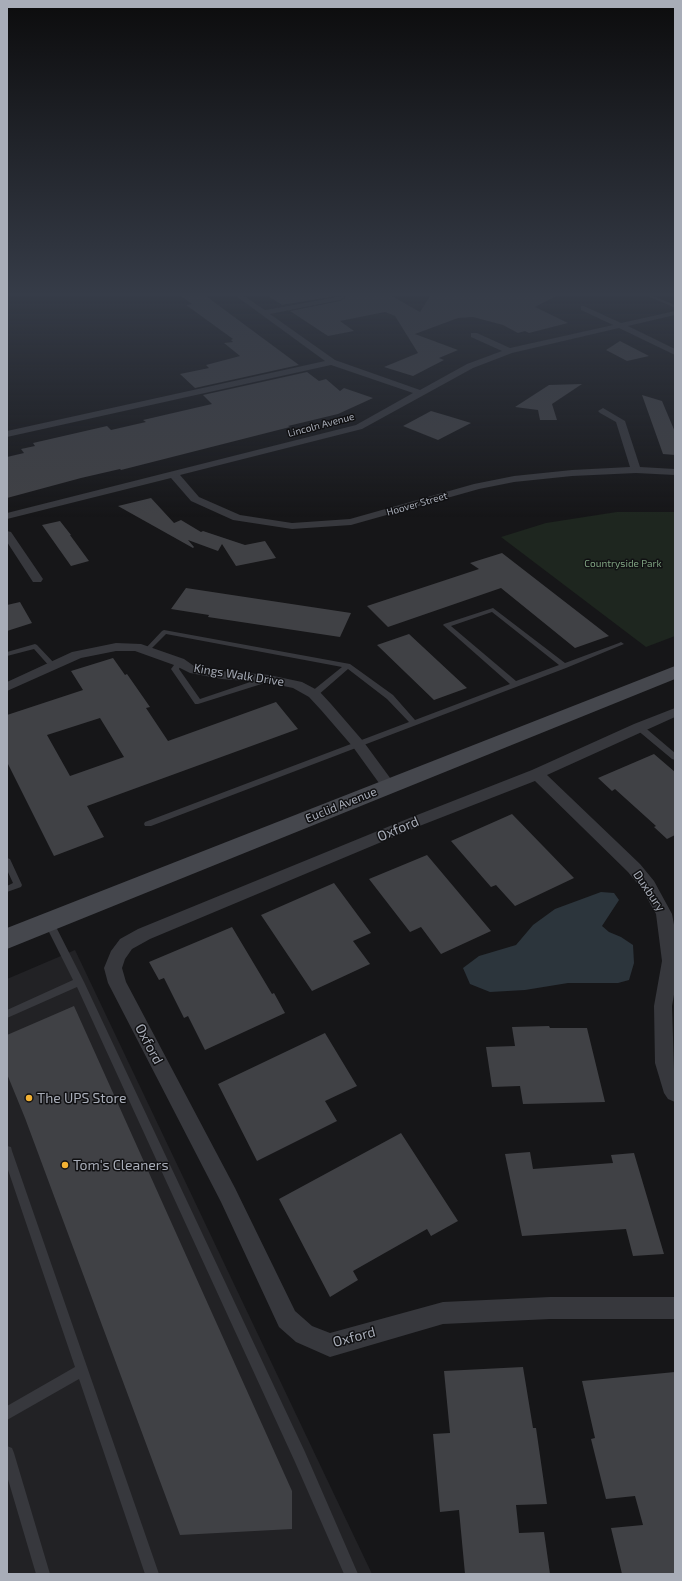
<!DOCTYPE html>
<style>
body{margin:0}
#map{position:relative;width:682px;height:1581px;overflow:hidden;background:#161618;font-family:"Exo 2",sans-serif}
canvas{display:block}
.frame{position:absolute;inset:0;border:8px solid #a8adb8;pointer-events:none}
</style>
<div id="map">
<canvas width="682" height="1581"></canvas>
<div class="frame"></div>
</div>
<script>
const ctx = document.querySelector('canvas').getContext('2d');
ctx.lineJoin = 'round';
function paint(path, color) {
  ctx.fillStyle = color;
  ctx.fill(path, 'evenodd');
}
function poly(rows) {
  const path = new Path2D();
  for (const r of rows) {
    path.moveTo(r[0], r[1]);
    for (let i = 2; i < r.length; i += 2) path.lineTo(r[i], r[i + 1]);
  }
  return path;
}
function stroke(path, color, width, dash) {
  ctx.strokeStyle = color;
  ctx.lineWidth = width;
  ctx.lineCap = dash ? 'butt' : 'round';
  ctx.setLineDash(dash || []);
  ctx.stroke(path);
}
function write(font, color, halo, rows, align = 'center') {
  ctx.font = font + ' "Exo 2",sans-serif';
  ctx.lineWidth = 3;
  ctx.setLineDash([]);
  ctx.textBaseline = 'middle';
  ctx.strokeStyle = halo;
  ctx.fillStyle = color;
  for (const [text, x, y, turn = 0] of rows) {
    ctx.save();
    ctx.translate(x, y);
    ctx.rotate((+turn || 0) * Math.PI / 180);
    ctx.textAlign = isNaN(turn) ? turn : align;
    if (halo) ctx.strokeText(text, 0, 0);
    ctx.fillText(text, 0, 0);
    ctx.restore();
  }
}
paint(poly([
 [75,950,372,1574,7,1574,7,979]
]), '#222225');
paint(poly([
 [617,512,675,512,675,636,646,647,501,537,546,523]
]), '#1e261f');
paint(poly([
 [601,892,614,893,619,900,602,926,609,932,621,937,633,945,634,963,629,980,618,983,568,983,525,990,490,992,470,984,463,968,479,956,516,945,533,925,555,909]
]), '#2c353c');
paint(poly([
 [181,296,206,296,299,365,195,388,180,374,209,368,206,365,240,356,224,343,233,342,231,340,233,339,186,305,192,304],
 [268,296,336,296,282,305],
 [344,296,392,296,420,312,430,296,556,296,535,307,568,323,529,333,525,331,518,333,503,325,473,317,458,318,415,334,458,350,439,358,444,360,413,376,384,367,418,353,395,316,385,312,340,321,354,331,328,336,290,311,340,301,345,298],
 [620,341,649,356,627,361,606,350],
 [307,372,319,381,326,379,340,391,344,388,373,398,338,414,288,426,290,427,121,470,120,469,81,478,7,498,7,457,24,453,21,449,35,446,33,443,107,426,111,430,146,422,143,420,212,404,203,395],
 [582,384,552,404,557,420,540,420,538,410,515,407,549,385],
 [642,395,662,401,675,432,675,455,663,454],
 [431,411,448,416,471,423,438,440,403,426],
 [151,498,174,523,181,520,201,532,203,531,245,545,265,541,276,558,236,566,222,544,218,551,188,540,194,547,193,548,118,506],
 [60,521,71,535,70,535,89,561,71,566,42,525],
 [502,553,609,636,575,648,501,588,388,627,367,606,479,569,470,563],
 [186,588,232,595,351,613,340,637,208,617,209,615,171,609],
 [20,602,32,623,7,631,7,605],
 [409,634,467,688,434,700,377,645],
 [113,658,125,675,127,674,150,707,146,708,168,741,276,702,298,729,87,806,104,837,54,856,7,762,7,715,83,690,71,671],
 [100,718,124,757,70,776,47,735],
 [654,754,675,772,675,835,667,839,654,827,656,826,615,789,612,791,598,778],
 [512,814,574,878,515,906,496,885,491,887,451,841],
 [427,855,491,931,441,954,421,927,410,932,369,879],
 [334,883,371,933,353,941,370,964,312,991,261,915],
 [232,927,272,994,274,993,285,1013,205,1050,188,1016,184,1018,164,978,159,980,149,962],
 [74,1006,292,1491,292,1529,180,1535,25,1118,7,1074,7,1035],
 [549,1026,550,1028,587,1028,605,1102,523,1104,520,1086,492,1087,486,1047,515,1046,512,1027],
 [325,1033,357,1086,325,1101,337,1121,257,1161,218,1084],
 [401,1133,458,1221,431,1236,427,1229,353,1271,358,1280,330,1297,279,1199],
 [530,1152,533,1169,613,1163,611,1155,634,1153,664,1254,633,1256,626,1229,522,1236,505,1154],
 [523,1367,533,1428,536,1428,547,1504,516,1505,519,1533,544,1532,550,1574,465,1574,459,1510,440,1512,433,1434,450,1433,444,1371],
 [675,1372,675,1573,622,1574,611,1528,643,1525,635,1496,606,1499,591,1439,595,1438,582,1381]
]), '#404145');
paint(poly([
 [648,296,653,296,675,305,675,308,648,296],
 [493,608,565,663,619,643,621,642,624,644,566,668,151,826,145,826,144,824,145,822,409,722,387,699,348,669,317,696,311,696,310,694,311,692,342,667,166,634,149,651,145,651,144,650,145,649,162,631,164,630,350,664,393,695,415,720,510,684,443,625,444,624,493,608],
 [492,612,559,665,516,681,451,626,492,612],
 [35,644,37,645,55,664,56,666,55,668,51,668,34,649,7,656,7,652,35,644],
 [179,660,182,662,179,669,200,699,265,677,268,677,272,679,271,681,198,704,195,704,171,669,177,661,179,660],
 [636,725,642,725,675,753,675,760,672,759,636,729,635,727,636,725],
 [7,858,10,859,22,885,21,887,7,892,7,886,13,883,7,870,7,858],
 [49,918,52,919,84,982,305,1452,358,1574,344,1574,295,1462,77,987,7,1018,7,1010,73,980,44,922,46,919,49,918],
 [7,1146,11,1147,12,1151,159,1574,145,1574,79,1379,7,1420,7,1406,75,1367,7,1167,7,1146],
 [7,1446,12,1448,14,1453,50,1574,36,1574,7,1476,7,1446]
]), '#37383d');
paint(poly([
 [236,296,244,296,265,310,343,296,344,298,340,300,270,314,335,360,420,390,467,364,502,351,471,337,471,333,477,333,510,348,613,325,581,310,581,306,584,306,621,323,675,311,675,315,628,326,675,349,675,355,619,328,512,353,473,368,362,429,180,475,199,497,240,515,292,523,350,519,474,484,514,476,572,470,630,467,616,422,600,413,598,411,603,408,625,421,640,467,675,469,675,475,636,473,572,476,514,482,479,489,351,525,292,529,233,520,191,501,171,478,7,519,7,513,356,425,413,393,331,365,7,437,7,431,325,361,236,296],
 [7,531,11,532,43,579,41,582,33,582,31,579,7,542,7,531],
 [116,643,141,644,184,659,194,666,222,671,269,675,302,682,319,691,331,704,363,741,396,786,394,790,389,791,384,790,353,747,321,710,309,697,293,688,269,683,222,679,190,673,174,665,135,651,116,651,81,658,7,691,7,682,72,652,116,643],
 [675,708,675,717,547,775,640,864,654,881,672,914,675,930,675,989,672,1006,675,1102,668,1099,664,1093,655,1063,654,1006,662,961,656,914,642,889,628,872,535,781,422,825,150,939,132,949,125,959,122,968,126,982,235,1188,295,1311,312,1326,330,1333,443,1302,550,1297,675,1297,675,1319,550,1319,443,1324,330,1357,296,1342,279,1327,221,1202,108,983,104,968,111,951,120,939,138,929,412,817,532,770,634,724,675,708]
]), '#37383d');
paint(poly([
 [675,666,675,679,7,949,7,928,675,666]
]), '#45474d');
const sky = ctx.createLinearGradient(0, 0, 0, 517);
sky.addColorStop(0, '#0c0c0d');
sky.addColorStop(0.57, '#363c48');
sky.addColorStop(1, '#363c4800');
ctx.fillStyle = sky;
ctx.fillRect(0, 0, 682, 517);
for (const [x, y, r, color] of [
 [29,1098,4,"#f2b134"],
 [65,1165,4,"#f2b134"]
]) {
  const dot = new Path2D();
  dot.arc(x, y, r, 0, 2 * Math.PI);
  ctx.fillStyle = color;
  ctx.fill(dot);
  stroke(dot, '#111113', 1.5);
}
write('10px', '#a8adb8', '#111113', [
 ["Lincoln Avenue",321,425,-15],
 ["Hoover Street",417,504,-16]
]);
write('10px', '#7fa381', '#111113', [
 ["Countryside Park",623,564]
]);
write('12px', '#a8adb8', '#111113', [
 ["Kings Walk Drive",239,675,9],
 ["Euclid Avenue",341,805,-22],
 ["Duxbury",649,891,56]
]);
write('14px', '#a8adb8', '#111113', [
 ["Oxford",398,829,-23],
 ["Oxford",149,1044,62],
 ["Oxford",354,1337,-15]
]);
write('14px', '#a8adb8', '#111113', [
 ["The UPS Store",37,1098],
 ["Tom's Cleaners",73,1165]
], 'left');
</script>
